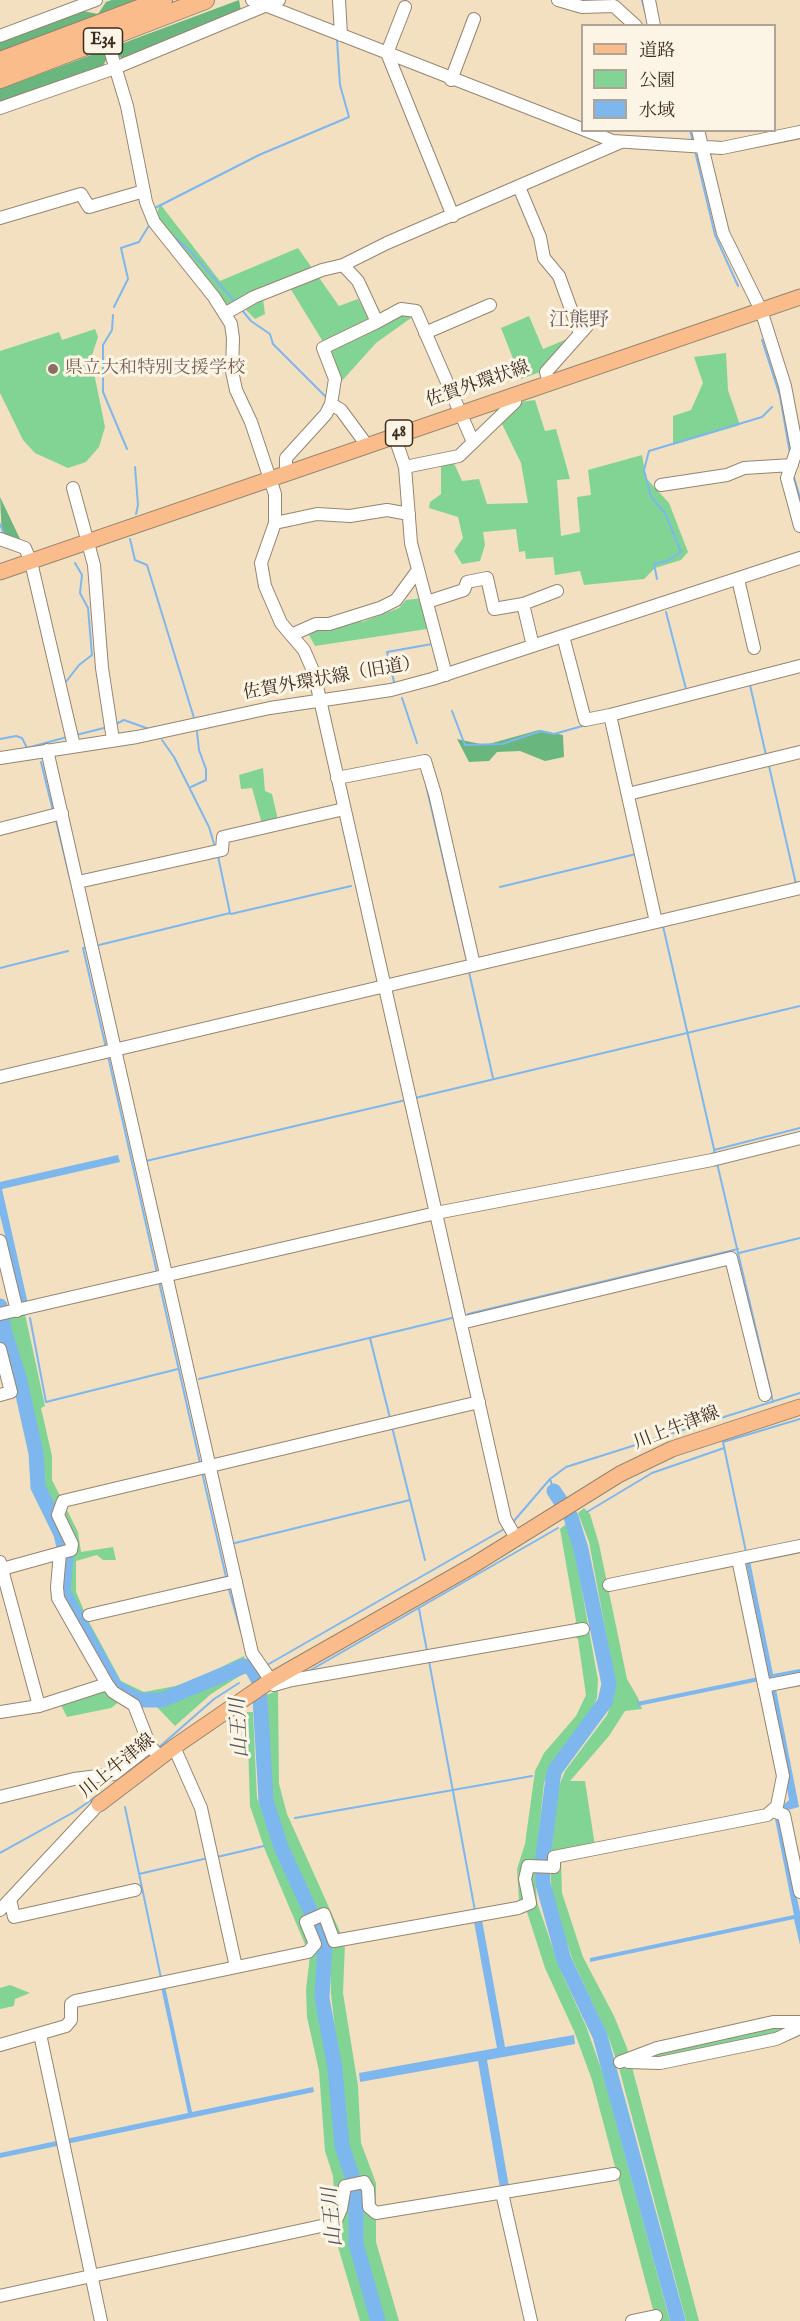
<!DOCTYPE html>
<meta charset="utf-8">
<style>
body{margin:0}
#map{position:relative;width:800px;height:2321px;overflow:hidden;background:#f2e0c1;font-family:"IM FELL English","Noto Serif JP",serif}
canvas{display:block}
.legend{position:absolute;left:581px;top:24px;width:195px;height:108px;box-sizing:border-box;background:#fcf5e5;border:2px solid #afa495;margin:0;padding:8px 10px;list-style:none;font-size:18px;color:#3b2a1e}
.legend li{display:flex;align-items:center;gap:12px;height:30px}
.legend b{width:30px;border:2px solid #afa495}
</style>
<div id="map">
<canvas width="800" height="2321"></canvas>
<ul class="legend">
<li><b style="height:8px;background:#f9bc8a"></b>道路</li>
<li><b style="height:16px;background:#82d495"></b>公園</li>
<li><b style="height:16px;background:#7db7ee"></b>水域</li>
</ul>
</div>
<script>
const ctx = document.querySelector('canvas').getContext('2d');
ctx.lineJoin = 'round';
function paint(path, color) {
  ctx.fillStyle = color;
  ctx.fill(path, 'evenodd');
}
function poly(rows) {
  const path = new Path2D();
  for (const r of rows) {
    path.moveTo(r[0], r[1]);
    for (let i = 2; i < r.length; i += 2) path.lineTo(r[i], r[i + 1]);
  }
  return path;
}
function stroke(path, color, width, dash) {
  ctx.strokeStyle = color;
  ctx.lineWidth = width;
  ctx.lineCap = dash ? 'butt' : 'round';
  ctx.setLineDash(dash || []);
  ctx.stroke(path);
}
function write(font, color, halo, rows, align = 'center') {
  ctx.font = font + ' "IM FELL English","Noto Serif JP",serif';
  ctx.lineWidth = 6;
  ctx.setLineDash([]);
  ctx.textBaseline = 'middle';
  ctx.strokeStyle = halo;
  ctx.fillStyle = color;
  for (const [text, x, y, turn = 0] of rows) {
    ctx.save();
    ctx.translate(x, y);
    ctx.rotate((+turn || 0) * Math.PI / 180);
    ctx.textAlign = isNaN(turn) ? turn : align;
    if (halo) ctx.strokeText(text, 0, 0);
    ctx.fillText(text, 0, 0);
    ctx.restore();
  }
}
paint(poly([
 [160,204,220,281,298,248,339,306,358,299,374,328,409,311,411,318,376,343,340,383,328,350,287,283,262,292,265,314,255,319,239,303,226,308,156,216],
 [529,316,543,349,574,336,540,372,521,379,501,328],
 [95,329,98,337,91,358,105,427,99,447,86,462,68,468,35,453,23,440,0,393,0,351,59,332,62,340],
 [726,353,728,390,740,425,673,445,673,416,691,410,703,383,694,357],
 [535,400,545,431,556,429,570,479,557,480,561,536,580,532,577,497,591,495,588,470,642,455,646,478,669,503,688,552,681,560,655,568,644,579,584,585,580,571,555,575,553,557,526,559,525,551,519,552,516,529,483,532,485,545,480,561,462,564,454,551,463,538,458,517,429,508,430,502,441,494,441,464,453,461,462,481,479,479,487,504,528,503,521,463,500,420,520,402],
 [423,598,429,617,425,621,427,629,315,646,309,635,316,629,357,618,362,622,399,608,406,600],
 [263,768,265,791,272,794,278,820,262,824,252,788,241,789,239,775],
 [25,1314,45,1406,41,1408,52,1456,52,1480,78,1532,81,1552,113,1547,116,1560,103,1560,97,1555,76,1561,76,1592,88,1620,121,1681,144,1692,186,1684,244,1656,245,1663,171,1693,142,1698,118,1684,65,1592,68,1544,41,1485,39,1453,22,1374,7,1330,7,1317],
 [584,1508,590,1514,599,1544,627,1679,638,1698,642,1709,625,1711,609,1736,570,1781,585,1781,595,1846,561,1861,562,1893,583,1957,614,2016,627,2048,699,2321,686,2321,619,2068,608,2036,573,1961,552,1899,550,1862,557,1791,565,1771,607,1715,614,1696,614,1677,589,1542,578,1513],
 [566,1524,573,1541,598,1680,597,1698,586,1721,552,1762,544,1783,535,1870,537,1902,560,1969,586,2026,603,2074,670,2321,656,2321,592,2080,574,2031,545,1968,527,1912,516,1913,514,1904,519,1900,517,1869,525,1844,535,1771,544,1753,576,1716,586,1695,578,1639,571,1635,576,1621,560,1529],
 [242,1670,246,1672,211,1694,175,1726,155,1705,189,1696],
 [104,1690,119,1702,111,1708,67,1717,60,1703],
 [278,1690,279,1784,287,1814,345,1943,343,1993,358,2086,361,2143,376,2183,376,2242,399,2321,383,2321,361,2241,360,2184,348,2146,331,1994,330,1941,290,1853,274,1808,270,1788,267,1695],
 [247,1712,253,1712,257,1798,319,1946,320,1958,315,1998,329,2069,338,2145,350,2187,350,2240,374,2321,360,2321,338,2247,333,2176,325,2151,319,2071,307,2017,306,1990,310,1956,265,1850,250,1806],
 [10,1985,30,1993,15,1999,14,2006,0,2009,0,1988],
 [774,2025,796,2025,775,2036,662,2060,635,2061,658,2049]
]), '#82d495');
paint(poly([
 [112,0,147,0,0,55,0,41,83,11,98,14,106,2],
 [239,0,241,11,124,59,110,52,102,68,0,104,0,89],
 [0,497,22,543,2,536],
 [539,730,563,735,564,757,545,761,520,751,497,752,489,761,469,762,457,739,485,745]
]), '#69b67e');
paint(poly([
 [118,1155,120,1162,2,1189,28,1304,22,1305,0,1215,0,1182],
 [750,1561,773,1674,800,1669,800,1673,774,1679,799,1807,784,1811,780,1819,800,1912,800,1945,794,1919,590,1962,590,1958,794,1915,775,1819,781,1807,789,1800,769,1679,638,1706,637,1702,768,1675,746,1562],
 [482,1920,505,2047,574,2035,575,2044,487,2060,509,2187,500,2188,478,2061,360,2082,359,2073,497,2048,474,1922],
 [165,1986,192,2112,313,2087,314,2092,0,2158,0,2153,188,2113,161,1987]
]), '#7db7ee');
stroke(poly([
 [642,0,646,15],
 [690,130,693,142],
 [695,151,715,235,738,286],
 [153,209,259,155,349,117,340,85,337,40],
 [172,235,190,251,236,303],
 [114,307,128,279,121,248,139,242,148,227],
 [242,310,251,321,270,334,273,344,328,399],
 [113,315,112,330,103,345,103,392,127,449],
 [762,340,780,396,790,454],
 [135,467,138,505,136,514],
 [793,474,800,498],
 [0,524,4,534],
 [130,539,135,560,147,565,194,718],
 [657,579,654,564,667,561,681,552,665,513,651,497,644,470,649,451,762,417,772,407],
 [666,612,686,689],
 [394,682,387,652,432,644],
 [65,683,79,665,92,655,88,608,80,593,82,575,75,563],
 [750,685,766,755],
 [402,698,417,743],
 [675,704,722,692],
 [452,711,465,745,502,744,541,731,554,734,586,725],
 [116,724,124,720,149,729],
 [76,735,108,727],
 [0,739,16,736,22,738,27,748,67,737],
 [162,740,174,757,209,827,215,847],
 [41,762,53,811],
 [769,766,796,884],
 [426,785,467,961],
 [191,787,206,780,206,769,199,750,197,732],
 [56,820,70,879],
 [500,887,636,854],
 [231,914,351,886],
 [663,926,714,1149],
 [95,946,230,913,218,856],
 [87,948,83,948,106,1048],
 [0,968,68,951],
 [469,972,493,1078],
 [108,1056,157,1273],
 [415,1098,800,1006],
 [715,1154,714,1150,800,1128],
 [146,1161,406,1100],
 [717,1163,773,1402],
 [739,1253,800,1238],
 [159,1282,200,1463],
 [468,1314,738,1249],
 [30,1318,46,1402,178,1369],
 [370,1338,390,1418],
 [199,1379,452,1318],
 [392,1427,425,1560],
 [202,1472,226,1577],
 [554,1491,550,1479,566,1467,800,1393],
 [587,1512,652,1473,724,1448],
 [513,1522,550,1479],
 [235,1543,410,1500],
 [746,1552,723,1442,800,1419],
 [228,1586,241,1632],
 [185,1587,226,1577],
 [419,1609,427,1651],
 [248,1658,251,1667],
 [429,1661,475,1911],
 [267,1665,506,1528],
 [309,1671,558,1528],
 [157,1749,214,1699,239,1683],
 [120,1779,150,1754],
 [125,1807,161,1978],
 [295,1818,532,1776],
 [0,1853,74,1812,108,1788],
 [217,1857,264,1846],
 [139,1874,208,1858]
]), '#7db7ee', 2);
stroke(poly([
 [0,1306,4,1330,19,1377,36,1453,38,1487,61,1534,66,1556,63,1592,115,1687,138,1700,162,1700,244,1666,251,1667,259,1681,266,1800,281,1847,325,1943,322,1998,335,2069,342,2146,356,2188,356,2244,378,2321],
 [554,1491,571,1517,581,1549,609,1684,605,1702,555,1770,553,1778,542,1865,543,1884,564,1960,600,2036,678,2321]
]), '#7db7ee', 15);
const minor = poly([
 [252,0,613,141,722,148,800,132],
 [339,0,341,35],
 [558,0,582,7,614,6,636,26],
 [649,0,654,26],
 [405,7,387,53,453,216],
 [0,36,96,0],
 [111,53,127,106,146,202,154,222,214,297,231,324,233,338,232,371,236,390,251,422,275,494,275,523,261,563,265,586,281,623,304,650,314,673,505,1519,516,1538],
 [451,80,474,19],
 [0,108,115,68,279,0],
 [698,130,723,233,761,310,785,386,797,449,787,478,800,526],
 [519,187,540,237,544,258,559,276,580,334],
 [0,218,81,194,89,207,144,191],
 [343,265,358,281,377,322,401,309,416,311,473,442],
 [226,313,254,297,322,270,343,265,387,243,621,142],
 [425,333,490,305],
 [549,382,546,372,587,326],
 [331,404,341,410,366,444],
 [394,435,405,467,411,543,446,675],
 [405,467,459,456,515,402,514,394],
 [286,472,286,458,326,414,331,404,335,379,323,348,377,322],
 [661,485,727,475,744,468,792,465],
 [73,488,94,565,102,668,113,740],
 [275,523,317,514,350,516,387,510,409,514],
 [0,539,25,548,31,562,74,746],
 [738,579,754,648],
 [427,602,464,590,467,582,487,578,494,609,523,604,557,591],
 [523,604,533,646],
 [291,635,316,624,329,624,380,608,396,600,418,570],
 [563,636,585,720,610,715,656,922],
 [610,715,800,666],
 [47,750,252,1653,274,1685,292,1680,583,1629],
 [0,758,137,737,270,708,391,690,432,679,800,558],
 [337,778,425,761,435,794,474,965],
 [628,794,800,752],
 [0,829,62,813],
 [78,882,222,850,223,837,344,809],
 [0,1077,800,888],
 [0,1241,17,1311],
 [0,1314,436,1213,712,1160,800,1138],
 [461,1323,731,1258,765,1395],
 [0,1349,11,1392,0,1395],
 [60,1553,57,1587,58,1598,107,1684],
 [0,1562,39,1706],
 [2,1569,71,1550,72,1544,58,1515,63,1501,479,1402],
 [609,1585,800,1546],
 [89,1615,236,1581],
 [764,1686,800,1679],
 [0,1712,39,1706,107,1684,113,1692,134,1705,150,1746,160,1757],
 [174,1747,201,1808,236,1967],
 [0,1797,74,1779,114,1774,150,1746],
 [773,1811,784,1815,800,1892],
 [10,1899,14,1917,135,1890],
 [0,1910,99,1804],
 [40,2034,101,2321],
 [0,2045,66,2026,71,2020,71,2004,75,2001,308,1952,315,1944,306,1922,324,1914,334,1941,518,1908,530,1903,525,1879,528,1866,554,1867,554,1857,767,1815,777,1806,783,1776,738,1559],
 [620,2062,657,2048,773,2022,800,2022],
 [628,2062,660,2063,776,2039,800,2028],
 [502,2193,531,2321],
 [0,2296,335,2223,341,2209,345,2186,364,2182,368,2189,369,2207,376,2213,614,2174],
 [632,2321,656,2316]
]);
const major = poly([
 [0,572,800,297],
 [99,1804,174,1747,270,1681,472,1566,620,1474,672,1449,800,1407]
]);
const highway = poly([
 [0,61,163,0],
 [0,79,205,0]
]);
stroke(minor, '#968570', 14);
stroke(major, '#968570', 17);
stroke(highway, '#968570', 20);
stroke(minor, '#fff', 12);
stroke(major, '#f9bc8a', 15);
stroke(highway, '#f9bc8a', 18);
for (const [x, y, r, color] of [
 [53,369,6,"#8d6e63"]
]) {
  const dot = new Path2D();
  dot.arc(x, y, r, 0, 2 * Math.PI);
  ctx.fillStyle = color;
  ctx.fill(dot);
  stroke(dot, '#fcf5e5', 2);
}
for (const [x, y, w] of [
 [103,41,39],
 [399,433,27]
]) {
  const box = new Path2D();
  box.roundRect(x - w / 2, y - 13, w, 26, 4.5);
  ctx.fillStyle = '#fcf5e5';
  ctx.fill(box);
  stroke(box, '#3b2a1e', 1.5);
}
write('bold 16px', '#3b2a1e', null, [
 ["E34",103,41],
 ["48",399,433]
]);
write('18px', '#785e54', '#fcf5e5', [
 ["県立大和特別支援学校",65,369]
], 'left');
write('18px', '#3b2a1e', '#fcf5e5', [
 ["佐賀外環状線",478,385,-19],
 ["佐賀外環状線（旧道）",332,679,-10],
 ["川上牛津線",677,1429,-21],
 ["川上牛津線",118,1767,-39]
]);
write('20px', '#6e5c63', '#fcf5e5', [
 ["江熊野",579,322]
]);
write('italic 20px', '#4f545c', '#fcf5e5', [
 ["山王川",241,1728,-93],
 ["山王川",334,2217,-95]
]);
</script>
